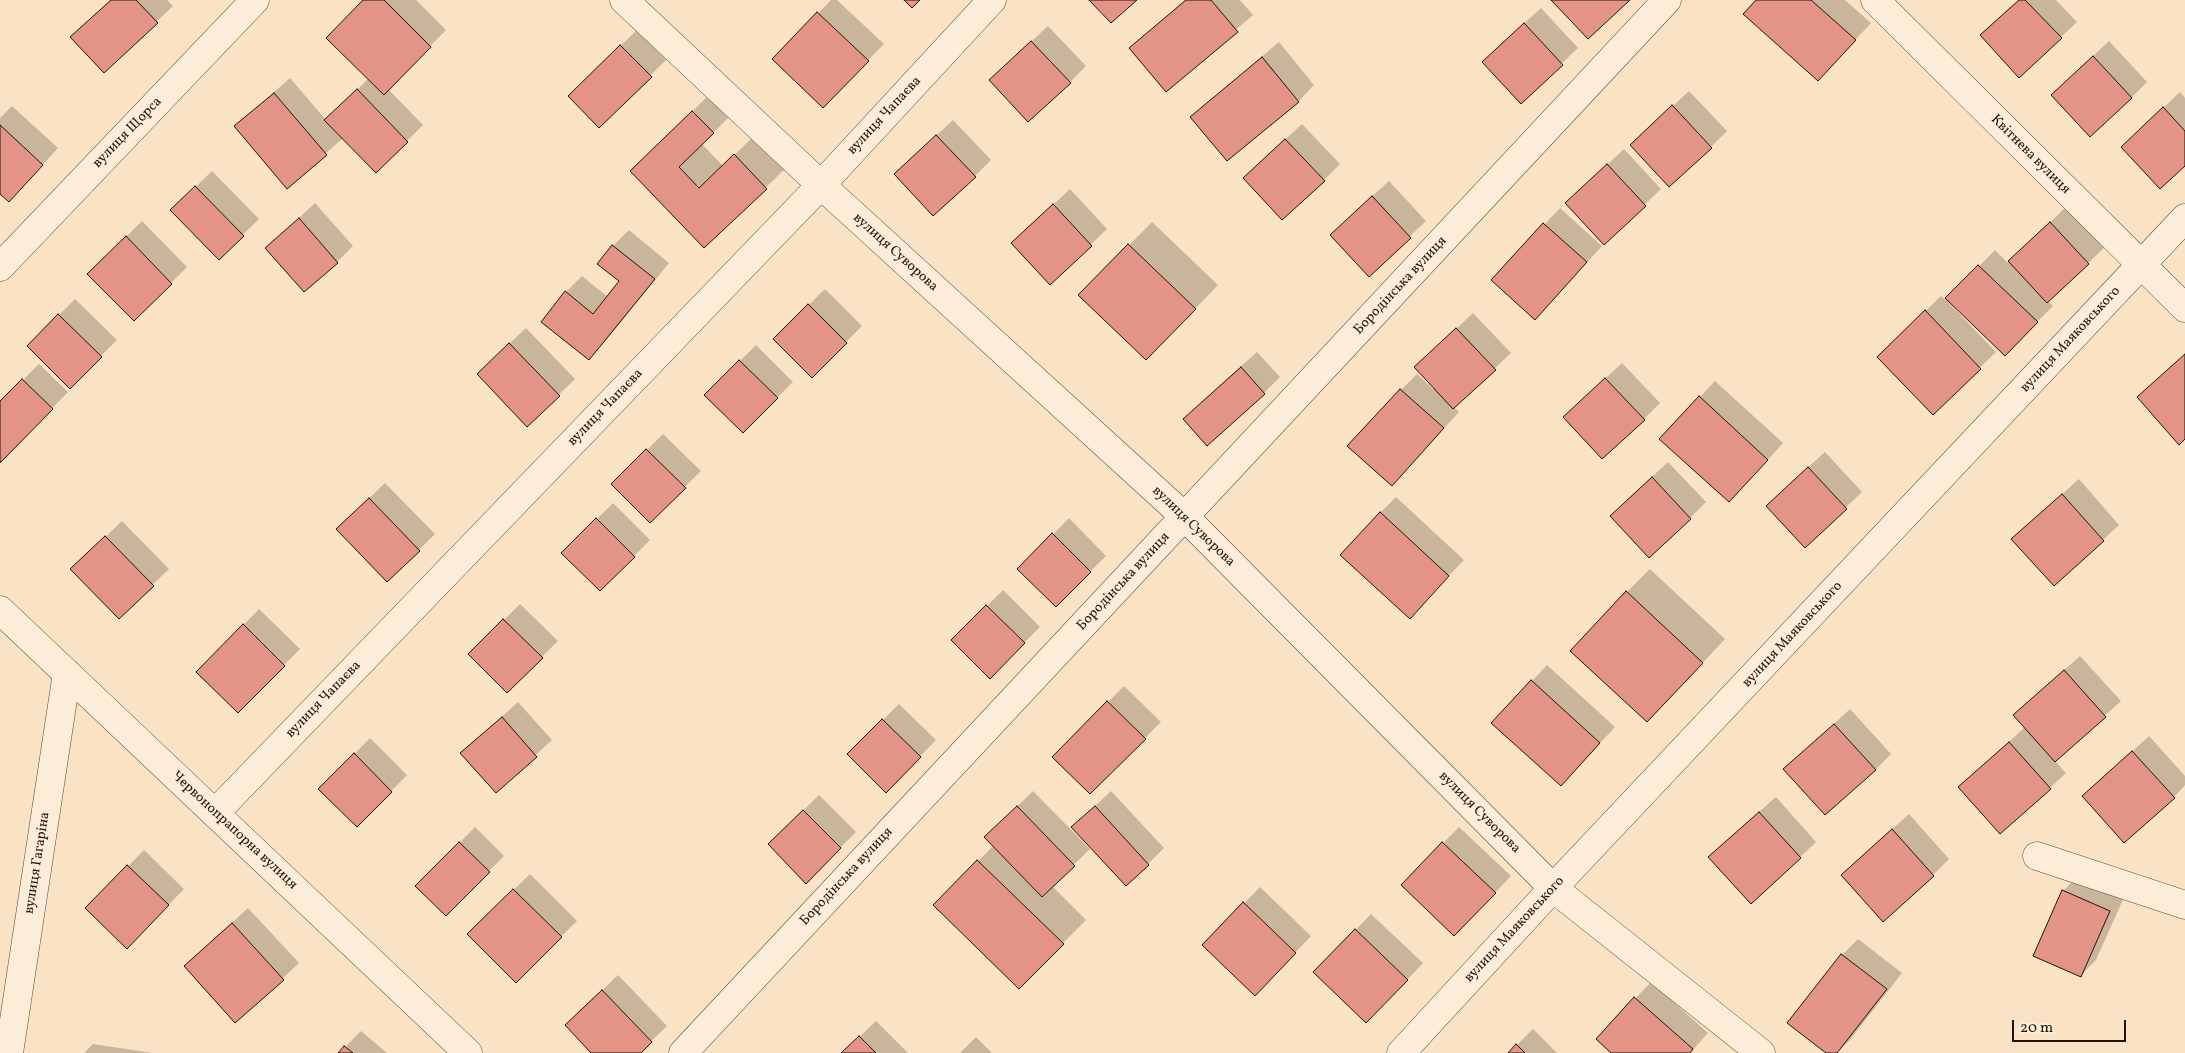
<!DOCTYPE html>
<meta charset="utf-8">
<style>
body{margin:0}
#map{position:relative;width:2185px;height:1053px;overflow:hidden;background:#fae3c4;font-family:Vollkorn,serif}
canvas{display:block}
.scale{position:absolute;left:2012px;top:1020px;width:114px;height:22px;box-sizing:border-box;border:2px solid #221405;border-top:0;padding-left:6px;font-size:15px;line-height:18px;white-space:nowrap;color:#221405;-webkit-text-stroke:4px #fcedd9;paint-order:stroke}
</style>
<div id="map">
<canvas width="2185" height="1053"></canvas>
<div class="scale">20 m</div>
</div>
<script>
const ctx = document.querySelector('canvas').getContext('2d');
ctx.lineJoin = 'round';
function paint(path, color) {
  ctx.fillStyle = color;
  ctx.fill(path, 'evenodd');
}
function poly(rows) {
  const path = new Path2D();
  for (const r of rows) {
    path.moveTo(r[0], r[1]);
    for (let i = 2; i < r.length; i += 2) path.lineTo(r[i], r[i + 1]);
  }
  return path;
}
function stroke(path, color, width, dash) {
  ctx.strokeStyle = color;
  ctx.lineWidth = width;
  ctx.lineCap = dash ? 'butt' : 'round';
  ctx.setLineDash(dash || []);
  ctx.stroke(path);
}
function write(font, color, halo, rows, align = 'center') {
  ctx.font = font + ' Vollkorn,serif';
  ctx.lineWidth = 4;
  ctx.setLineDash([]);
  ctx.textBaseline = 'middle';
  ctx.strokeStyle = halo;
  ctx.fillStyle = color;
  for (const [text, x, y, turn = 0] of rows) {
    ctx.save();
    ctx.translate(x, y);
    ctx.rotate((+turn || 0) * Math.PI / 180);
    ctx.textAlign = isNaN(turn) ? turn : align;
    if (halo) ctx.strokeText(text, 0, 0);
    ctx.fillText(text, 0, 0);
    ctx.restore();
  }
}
paint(poly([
 [111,0,167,0,173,6,104,71],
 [365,0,416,0,446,30,388,89,423,125,407,141,343,138,288,187,236,126,290,78,326,120,369,78],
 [831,0,837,0,884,44,823,106,774,59],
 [1185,0,1240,0,1253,15,1166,90,1131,48],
 [1758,0,1845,0,1871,23,1818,80],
 [2019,0,2056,0,2077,22,2061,37,1998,19],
 [1541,8,1578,48,1521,102,1499,46],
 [1048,26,1086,66,1070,82,1007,64],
 [637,30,666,60,599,126,585,80],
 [2109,41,2147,82,2131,98,2068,80],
 [1279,42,1314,85,1299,101,1227,159,1191,117],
 [716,88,737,109,702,144,723,166,758,132,789,165,704,247,655,148],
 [1689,91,1727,131,1711,147,1648,129],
 [2180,92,2185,98,2185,164,2139,131],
 [12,106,58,148,25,184,0,192,0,118],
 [953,120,991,160,975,176,912,158],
 [1302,124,1340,164,1324,180,1261,162],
 [1624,149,1661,189,1604,244,1583,187],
 [212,171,259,219,219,258,172,210],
 [1389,181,1426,221,1369,275,1347,219],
 [1070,189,1107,229,1050,283,1012,243],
 [315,203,353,246,337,262,267,248],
 [2066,207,2104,248,2048,301,2053,306,2005,354,1950,301,1949,303,1996,352,1933,413,1895,341,1941,296,1946,300,1995,250,2008,263],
 [1560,208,1602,246,1551,302,1492,280],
 [142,221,187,267,171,283,89,274],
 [1152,222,1218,285,1169,336,1080,295],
 [629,230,669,263,604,343,589,359,566,292,582,276,608,297,621,281,613,246],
 [825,289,862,326,812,376,774,339],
 [75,299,117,340,70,387,28,346],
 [1473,313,1511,353,1454,407,1459,412,1392,485,1401,390,1417,374,1433,389,1435,387,1432,352],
 [526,328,575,379,528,425,494,358],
 [756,345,793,382,743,431,706,395],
 [1257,352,1280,377,1264,393,1200,403],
 [1622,363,1660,403,1644,419,1581,401],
 [39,364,68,392,0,461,0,403],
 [1715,381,1783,443,1745,485,1700,397],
 [663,434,701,471,650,521,613,484],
 [1825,452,1862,492,1805,546,1783,490],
 [1668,462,1706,502,1690,518,1627,500],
 [2079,479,2119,525,2103,540,2029,524],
 [385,483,435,534,419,550,354,513],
 [1396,497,1464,560,1425,601,1380,513],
 [613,503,650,540,600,590,563,553],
 [1069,518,1106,556,1056,605,1019,569],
 [122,521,169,569,119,617,72,569],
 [1650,569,1725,639,1670,698,1627,592],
 [1003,590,1040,627,990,677,953,640],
 [520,604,558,641,507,691,470,654],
 [259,609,300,649,238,711,198,672],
 [2080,656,2121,701,2055,761,2066,773,2050,788,1976,772,2025,727,2031,700],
 [1547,665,1615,727,1576,769,1532,681],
 [1124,686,1161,722,1090,793,1054,757],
 [518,702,552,740,496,791,462,753],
 [899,704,936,740,886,791,849,754],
 [1850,709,1891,754,1875,770,1785,769],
 [2149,736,2185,776,2185,785,2174,797,2084,796],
 [370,738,407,775,357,826,320,789],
 [1033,791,1090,849,1052,886,1086,920,1019,987,935,905,994,845,986,837],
 [1111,791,1164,848,1148,864,1089,812],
 [819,795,856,832,806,882,769,844],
 [1776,797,1816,842,1800,857,1726,841],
 [1909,814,1949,859,1933,875,1859,859],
 [475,827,504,856,446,914,417,886],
 [1459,827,1511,876,1470,919,1402,885],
 [144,850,184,889,143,931,87,908],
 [530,874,577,921,516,981,469,934],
 [2079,875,2125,895,2096,960,2080,976,2063,891],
 [1260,887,1311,936,1271,978,1204,945],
 [248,908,299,963,236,1022,185,966],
 [1371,914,1423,963,1382,1006,1315,972],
 [1858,939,1902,973,1849,1041,1836,1053,1828,1053,1789,1023,1842,955],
 [618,975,667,1026,639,1053,593,1053,580,1012],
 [1651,982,1708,1033,1690,1053,1613,1053,1597,1039],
 [876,1021,908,1053,843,1053,850,1046],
 [1533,1029,1557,1053,1509,1053],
 [361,1031,387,1053,339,1053],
 [976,1037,992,1053,960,1053],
 [93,1044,153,1053,84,1053]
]), '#0003');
const building = poly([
 [111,0,136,0,158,23,104,73,70,37,111,0],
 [363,0,384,0,431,47,384,95,326,38,363,0],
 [904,0,920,0,912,8,904,0],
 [1089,0,1137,0,1111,23,1089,0],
 [1186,0,1211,0,1238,32,1166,92,1129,48,1186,0],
 [1551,0,1630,0,1588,39,1551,0],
 [1756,0,1811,0,1856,40,1818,81,1743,14,1756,0],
 [2019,0,2025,0,2062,38,2019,78,1980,35,2019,0],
 [817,12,869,61,823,108,772,59,817,12],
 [1524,23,1563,65,1521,104,1482,62,1524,23],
 [1031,41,1071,83,1028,122,989,80,1031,41],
 [620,45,652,77,599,128,568,96,620,45],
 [2093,56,2132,98,2090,137,2051,95,2093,56],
 [1262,57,1299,102,1227,161,1190,117,1262,57],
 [357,89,408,142,376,173,324,120,357,89],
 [274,93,327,155,287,189,234,126,274,93],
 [1672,105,1712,148,1669,187,1630,145,1672,105],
 [2163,107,2185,131,2185,166,2160,189,2121,147,2163,107],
 [692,111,714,133,679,167,699,188,734,154,767,189,704,248,630,171,692,111],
 [0,125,43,165,9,202,0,194,0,125],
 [936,135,976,177,933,216,894,174,936,135],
 [1285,139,1325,181,1282,220,1243,178,1285,139],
 [1607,164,1646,206,1604,245,1565,203,1607,164],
 [195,186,244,236,219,260,170,210,195,186],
 [1372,196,1411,238,1369,277,1330,235,1372,196],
 [1053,204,1092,246,1050,285,1011,243,1053,204],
 [299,218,338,263,304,292,265,248,299,218],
 [2050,222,2089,264,2047,303,2008,261,2050,222],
 [1543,223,1587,262,1535,320,1491,280,1543,223],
 [126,236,172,284,134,321,87,274,126,236],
 [1128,244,1196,309,1146,360,1078,295,1128,244],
 [612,245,655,279,589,360,541,322,565,291,593,314,619,281,597,264,612,245],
 [1978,265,2038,322,2005,356,1945,298,1978,265],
 [808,304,847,343,812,378,773,339,808,304],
 [1925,310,1981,369,1933,415,1877,357,1925,310],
 [58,314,102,357,70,389,27,346,58,314],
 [1456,328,1496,370,1453,409,1414,367,1456,328],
 [509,343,560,396,527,427,477,374,509,343],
 [2185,354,2185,439,2179,445,2137,397,2185,354],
 [739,360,778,398,743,433,704,395,739,360],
 [1241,367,1265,394,1207,446,1183,419,1241,367],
 [1605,378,1645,420,1602,459,1563,417,1605,378],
 [22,379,53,409,0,463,0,401,22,379],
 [1400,389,1444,428,1392,486,1347,446,1400,389],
 [1699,396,1768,460,1729,502,1659,439,1699,396],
 [646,449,686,488,650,523,611,484,646,449],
 [1808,467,1847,509,1805,548,1766,506,1808,467],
 [1652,477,1691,519,1649,558,1610,516,1652,477],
 [2062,494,2104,541,2054,586,2011,539,2062,494],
 [369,498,420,551,387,582,336,529,369,498],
 [1380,512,1449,576,1410,619,1340,555,1380,512],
 [596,518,635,557,600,591,561,553,596,518],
 [1052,533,1091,572,1056,607,1017,569,1052,533],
 [105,536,154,586,119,619,70,569,105,536],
 [1626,591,1703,663,1647,722,1570,651,1626,591],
 [986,605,1025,643,990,679,951,640,986,605],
 [503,619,543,658,507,693,468,654,503,619],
 [243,624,285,666,238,713,196,672,243,624],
 [2064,670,2106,717,2055,762,2013,715,2064,670],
 [1531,680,1600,743,1561,786,1491,723,1531,680],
 [1107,701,1146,739,1090,794,1052,757,1107,701],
 [502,717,537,757,496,793,460,753,502,717],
 [882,719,921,757,886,793,847,754,882,719],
 [1834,724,1876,770,1825,815,1783,769,1834,724],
 [2009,742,2051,789,2000,834,1958,787,2009,742],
 [2132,751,2175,798,2124,843,2082,796,2132,751],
 [354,753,392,792,357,827,318,789,354,753],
 [1017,806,1075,866,1042,897,984,837,1017,806],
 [1095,806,1149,865,1126,886,1071,827,1095,806],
 [803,810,841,848,806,884,768,844,803,810],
 [1759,812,1801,858,1751,904,1708,857,1759,812],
 [1892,829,1934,876,1883,922,1841,875,1892,829],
 [459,842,490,872,446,916,415,886,459,842],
 [1442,842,1496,893,1454,936,1401,885,1442,842],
 [977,860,1064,944,1019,989,933,905,977,860],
 [127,865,169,905,127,949,85,908,127,865],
 [513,889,562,937,516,983,467,934,513,889],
 [2062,890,2110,911,2081,977,2033,956,2062,890],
 [1243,902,1296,953,1255,996,1202,945,1243,902],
 [232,923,284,980,235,1023,184,966,232,923],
 [1355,929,1408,980,1366,1023,1313,972,1355,929],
 [1841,954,1887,989,1837,1053,1826,1053,1787,1023,1841,954],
 [602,990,652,1042,641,1053,591,1053,565,1025,602,990],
 [1634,997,1693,1049,1690,1053,1611,1053,1596,1039,1634,997],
 [859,1036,876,1053,841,1053,859,1036],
 [1516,1044,1525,1053,1508,1053,1516,1044],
 [344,1046,353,1053,338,1053,344,1046]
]);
paint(building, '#e49486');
stroke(building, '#221405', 1);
const minor = poly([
 [624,0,821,185,1185,517,1553,888,1761,1053],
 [1875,0,2185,308],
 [0,267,255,0],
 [0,610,468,1053],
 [215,813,821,185,992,0],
 [2037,856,2185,905],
 [9,1053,67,673],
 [683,1053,1667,0],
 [1401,1053,1553,888,2185,218]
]);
stroke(minor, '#584835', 29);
stroke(minor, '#fcedd9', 28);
write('14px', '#221405', '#fcedd9', [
 ["вулиця Чапаєва",885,116,-47],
 ["вулиця Щорса",128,133,-46],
 ["Квітнева вулиця",2030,155,45],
 ["вулиця Суворова",895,253,42],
 ["Бородінська вулиця",1401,286,-47],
 ["вулиця Маяковського",2071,340,-47],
 ["вулиця Чапаєва",606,408,-46],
 ["вулиця Суворова",1193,527,44],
 ["Бородінська вулиця",1124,582,-47],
 ["вулиця Маяковського",1793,635,-47],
 ["вулиця Чапаєва",324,700,-46],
 ["вулиця Суворова",1479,813,45],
 ["Червонопрапорна вулиця",234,831,43],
 ["вулиця Гагаріна",38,863,-81],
 ["Бородінська вулиця",847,877,-47],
 ["вулиця Маяковського",1515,930,-47]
]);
</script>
